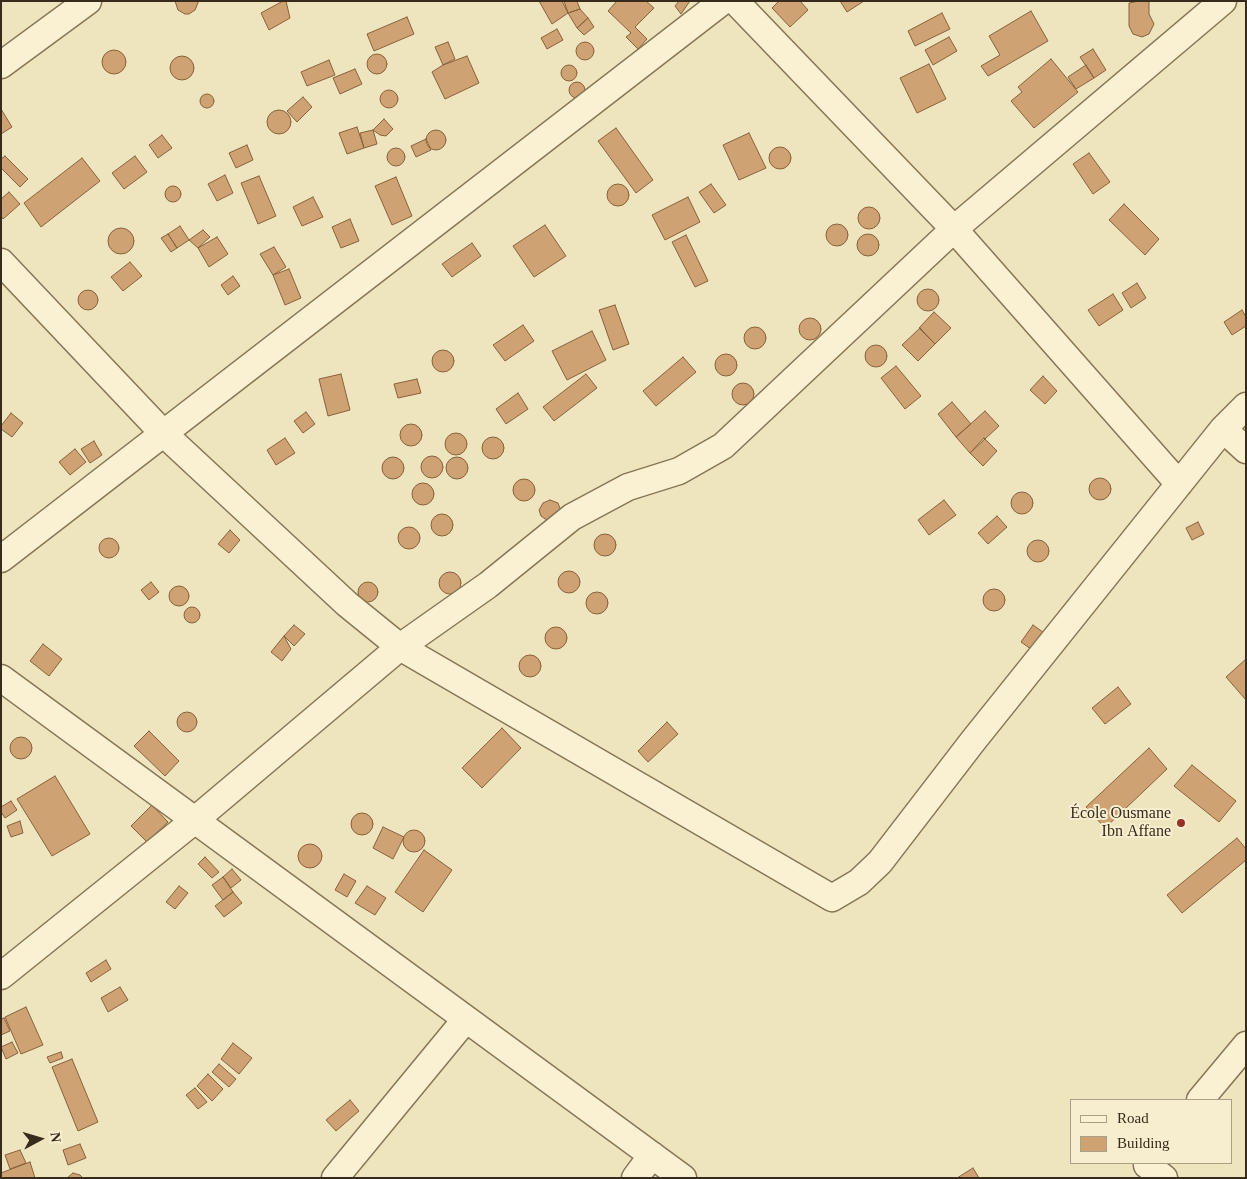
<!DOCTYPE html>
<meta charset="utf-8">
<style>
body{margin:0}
#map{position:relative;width:1247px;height:1179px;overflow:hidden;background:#eee5be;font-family:"Times New Roman",serif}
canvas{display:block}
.frame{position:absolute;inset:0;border:2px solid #362b1c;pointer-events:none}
.legend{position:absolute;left:1070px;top:1099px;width:162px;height:65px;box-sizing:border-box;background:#f6eece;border:1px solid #a9a087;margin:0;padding:6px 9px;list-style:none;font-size:15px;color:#362b1c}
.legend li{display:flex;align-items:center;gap:10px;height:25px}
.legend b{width:25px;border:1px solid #a9a087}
.north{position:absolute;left:15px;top:1114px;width:50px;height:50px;-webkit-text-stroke:4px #f6eece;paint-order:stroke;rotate:84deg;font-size:14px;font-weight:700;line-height:20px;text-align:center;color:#362b1c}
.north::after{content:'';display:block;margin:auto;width:18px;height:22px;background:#362b1c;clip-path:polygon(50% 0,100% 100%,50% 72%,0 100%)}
</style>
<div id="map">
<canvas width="1247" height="1179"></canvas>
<div class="frame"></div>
<ul class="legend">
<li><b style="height:6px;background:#f9f1d1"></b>Road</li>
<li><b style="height:14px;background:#cea273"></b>Building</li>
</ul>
<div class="north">N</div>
</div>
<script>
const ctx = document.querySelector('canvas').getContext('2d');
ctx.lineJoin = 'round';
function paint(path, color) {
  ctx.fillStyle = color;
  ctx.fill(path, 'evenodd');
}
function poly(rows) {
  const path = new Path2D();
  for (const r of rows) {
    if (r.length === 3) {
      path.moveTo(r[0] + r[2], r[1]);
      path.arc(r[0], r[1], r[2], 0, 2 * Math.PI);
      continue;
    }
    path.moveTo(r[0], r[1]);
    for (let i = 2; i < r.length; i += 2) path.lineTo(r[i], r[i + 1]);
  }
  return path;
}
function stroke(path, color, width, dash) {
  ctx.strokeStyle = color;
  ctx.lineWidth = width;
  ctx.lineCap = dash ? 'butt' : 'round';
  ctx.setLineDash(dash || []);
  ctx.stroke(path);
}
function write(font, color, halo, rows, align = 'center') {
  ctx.font = font + ' "Times New Roman",serif';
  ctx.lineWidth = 4;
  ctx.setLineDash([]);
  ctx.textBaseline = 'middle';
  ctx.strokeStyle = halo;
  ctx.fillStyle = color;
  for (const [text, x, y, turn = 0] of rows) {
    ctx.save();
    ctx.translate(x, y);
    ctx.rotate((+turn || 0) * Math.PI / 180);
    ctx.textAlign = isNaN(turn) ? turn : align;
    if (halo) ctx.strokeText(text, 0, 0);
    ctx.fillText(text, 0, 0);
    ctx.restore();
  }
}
const building = poly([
 [175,1,198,1,198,3,195,10,189,14,185,14,178,10,175,1],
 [283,1,286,1,290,18,269,30,261,13,283,1],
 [539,1,562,1,568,13,552,24,539,1],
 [564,1,577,1,580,9,568,13,564,1],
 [617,1,646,1,654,8,635,27,647,39,638,49,626,37,631,33,608,11,617,1],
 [679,1,690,1,681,14,675,6,679,1],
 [779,1,800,1,808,10,790,27,772,8,779,1],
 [840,1,864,1,847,12,840,1],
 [1139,1,1149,1,1149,14,1154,24,1149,34,1142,37,1133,34,1129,26,1129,3,1139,1],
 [580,9,588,18,577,28,568,13,580,9],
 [1031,11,1048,41,988,76,981,66,1000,55,989,36,1031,11],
 [942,13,950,29,915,46,908,31,942,13],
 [407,17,414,34,374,51,367,34,407,17],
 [588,18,594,27,584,35,577,28,588,18],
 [557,29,563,40,547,49,541,38,557,29],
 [949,37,957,51,933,65,925,50,949,37],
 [448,42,455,59,443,65,435,47,448,42],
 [585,51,9],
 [1093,49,1106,70,1094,78,1080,57,1093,49],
 [114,62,12],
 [377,64,10],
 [467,56,479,83,445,99,432,72,443,65,467,56],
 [182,68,12],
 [1051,59,1078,92,1034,128,1011,101,1022,92,1018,87,1051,59],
 [329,60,335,75,307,86,301,72,329,60],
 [929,64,946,99,917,113,900,78,929,64],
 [1086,65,1094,78,1076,89,1068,77,1086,65],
 [569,73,8],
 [355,69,362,84,340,94,333,78,355,69],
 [577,90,8],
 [389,99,9],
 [207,101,7],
 [303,97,312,107,297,122,287,111,303,97],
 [1,109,12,127,1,134,1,109],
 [279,122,12],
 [384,119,393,129,386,136,380,135,373,130,384,119],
 [357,127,364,148,347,154,339,133,357,127],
 [616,128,653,180,636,193,598,141,616,128],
 [436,140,10],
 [373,130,377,144,364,148,360,133,373,130],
 [749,133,766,168,739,180,723,145,749,133],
 [162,135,172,148,158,158,149,145,162,135],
 [426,139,431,150,416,157,411,146,426,139],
 [247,145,253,160,236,168,229,153,247,145],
 [780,158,11],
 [396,157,9],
 [1089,153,1110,182,1093,194,1073,164,1089,153],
 [5,156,28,179,20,187,1,168,1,159,5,156],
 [135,156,147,172,124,189,112,173,135,156],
 [82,158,100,181,41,227,24,203,82,158],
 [225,175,233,193,217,201,208,184,225,175],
 [259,176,276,216,258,224,241,183,259,176],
 [396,177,412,216,392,225,375,186,396,177],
 [711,184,726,205,714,213,699,192,711,184],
 [618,195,11],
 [173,194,8],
 [9,192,20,204,3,219,1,216,1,199,9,192],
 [313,197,323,217,302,226,293,207,313,197],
 [688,197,700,222,665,240,652,215,688,197],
 [1124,204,1159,239,1145,255,1109,220,1124,204],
 [869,218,11],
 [350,219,359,241,341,248,332,227,350,219],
 [837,235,11],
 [545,225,566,256,534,277,513,246,545,225],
 [180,226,189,240,177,248,168,234,180,226],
 [121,241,13],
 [203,230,210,237,198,248,189,240,203,230],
 [168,234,177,248,171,252,161,238,168,234],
 [868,245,11],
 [686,235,708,281,695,287,672,242,686,235],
 [217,237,228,254,209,267,198,248,217,237],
 [472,243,481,256,452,277,442,264,472,243],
 [274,247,286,267,273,275,260,254,274,247],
 [130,262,142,276,123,291,111,277,130,262],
 [289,269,301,298,285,305,273,275,289,269],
 [233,276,240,286,228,295,221,285,233,276],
 [1137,283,1146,298,1131,308,1122,293,1137,283],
 [928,300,11],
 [88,300,10],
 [1113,294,1123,310,1099,326,1088,310,1113,294],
 [615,305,629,344,613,350,599,310,615,305],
 [1242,310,1246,317,1246,326,1232,335,1224,322,1242,310],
 [934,312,951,328,935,344,919,328,934,312],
 [810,329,11],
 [523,325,534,341,505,361,493,345,523,325],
 [755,338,11],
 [920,328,935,344,918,361,902,345,920,328],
 [592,331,606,360,567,380,552,351,592,331],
 [876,356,11],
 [443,361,11],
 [726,365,11],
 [683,357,696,372,656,406,643,391,683,357],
 [896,366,921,396,905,409,881,378,896,366],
 [341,374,350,410,328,416,319,379,341,374],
 [586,374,597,388,554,421,543,407,586,374],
 [1043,376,1057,391,1045,404,1030,390,1043,376],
 [417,379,421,393,398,398,394,384,417,379],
 [743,394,11],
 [518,393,528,409,506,424,496,409,518,393],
 [952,402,971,424,956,437,938,414,952,402],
 [985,411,999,426,970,453,956,437,985,411],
 [306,412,315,424,303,433,294,421,306,412],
 [11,413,23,423,12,437,1,429,1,426,11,413],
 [411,435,11],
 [456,444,11],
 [493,448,11],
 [285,438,295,453,276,465,267,450,285,438],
 [984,438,997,451,983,466,970,453,984,438],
 [94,441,102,455,90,463,81,449,94,441],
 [75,449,86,462,70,475,59,462,75,449],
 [432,467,11],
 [457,468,11],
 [393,468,11],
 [1100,489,11],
 [524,490,11],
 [423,494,11],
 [1022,503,11],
 [550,500,558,503,561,511,548,521,541,516,539,510,543,503,550,500],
 [944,500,956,515,929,535,918,520,944,500],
 [442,525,11],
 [997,516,1007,527,988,544,978,533,997,516],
 [1198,522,1204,534,1192,540,1186,528,1198,522],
 [409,538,11],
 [230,530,240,540,229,553,218,544,230,530],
 [605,545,11],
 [109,548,10],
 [1038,551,11],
 [569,582,11],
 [450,583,11],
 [368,592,10],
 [151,582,159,592,149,600,141,590,151,582],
 [179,596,10],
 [994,600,11],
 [597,603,11],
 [192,615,8],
 [294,625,305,634,294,646,284,636,294,625],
 [1033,625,1047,635,1035,652,1021,642,1033,625],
 [556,638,11],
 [284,636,291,649,282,661,271,652,284,636],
 [43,644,62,659,49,676,30,661,43,644],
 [530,666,11],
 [1246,659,1246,700,1226,677,1246,659],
 [1118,687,1131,704,1105,724,1092,708,1118,687],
 [187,722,10],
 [667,722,678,734,648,762,638,751,667,722],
 [502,728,521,748,482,788,462,768,502,728],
 [149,731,179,761,165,776,134,746,149,731],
 [21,748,11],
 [1149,748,1167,769,1105,828,1086,807,1149,748],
 [1192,765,1236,801,1219,822,1174,786,1192,765],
 [55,776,90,834,52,856,17,799,55,776],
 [11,801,17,810,5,818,1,812,1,807,11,801],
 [152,805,168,822,147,842,131,826,152,805],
 [362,824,11],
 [20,821,23,833,11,837,7,826,20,821],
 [383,827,404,837,393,859,373,848,383,827],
 [414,841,11],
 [1237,838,1246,849,1246,860,1182,913,1167,895,1237,838],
 [310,856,12],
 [424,850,452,870,423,912,395,892,424,850],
 [205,857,219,872,212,878,198,864,205,857],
 [232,869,241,880,231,888,223,877,232,869],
 [344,874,356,881,347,897,335,890,344,874],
 [223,877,233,892,223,900,212,885,223,877],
 [179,886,188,893,175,909,166,902,179,886],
 [367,886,386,898,375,915,355,903,367,886],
 [233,892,242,903,224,917,215,906,233,892],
 [106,960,111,969,91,982,86,973,106,960],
 [120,987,128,1000,108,1012,101,998,120,987],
 [26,1007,43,1045,21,1054,5,1017,26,1007],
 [4,1018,10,1031,1,1035,1,1019,4,1018],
 [12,1042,18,1053,6,1059,1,1047,12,1042],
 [233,1043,252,1058,239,1074,221,1059,233,1043],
 [61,1052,63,1058,50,1063,47,1057,61,1052],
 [72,1059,98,1122,78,1131,52,1067,72,1059],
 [219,1064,236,1079,229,1087,212,1072,219,1064],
 [208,1074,223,1089,212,1101,197,1086,208,1074],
 [195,1088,207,1102,198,1109,186,1095,195,1088],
 [350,1100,359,1111,336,1131,326,1120,350,1100],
 [80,1144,86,1158,68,1165,63,1150,80,1144],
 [20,1150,26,1163,10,1169,5,1155,20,1150],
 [30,1162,35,1178,1,1178,1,1173,30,1162],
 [973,1168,979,1178,957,1178,973,1168],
 [73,1173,80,1175,83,1178,67,1178,73,1173]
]);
paint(building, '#cea273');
stroke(building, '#87613c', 1);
const minor = poly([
 [735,1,954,229,1179,484],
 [1,65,88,1],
 [1,262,163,433,347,604,400,647,832,898,859,882,880,862,973,741,1223,429,1246,406],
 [1223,429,1246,450],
 [1,559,723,1],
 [1,678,683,1178],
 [1,976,195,820,400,647,488,585,572,517,628,487,679,471,723,446,954,229,1223,1],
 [1200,1100,1246,1045],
 [1147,1165,1164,1178],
 [335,1178,466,1019],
 [635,1178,652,1155]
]);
stroke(minor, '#877557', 29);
stroke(minor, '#f9f1d1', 26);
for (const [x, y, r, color] of [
 [1181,823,5,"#973026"]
]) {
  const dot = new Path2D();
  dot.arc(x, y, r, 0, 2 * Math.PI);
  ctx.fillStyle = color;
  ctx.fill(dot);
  stroke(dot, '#f6eece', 2);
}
write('16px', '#362b1c', '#f6eece', [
 ["École Ousmane",1171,814],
 ["Ibn Affane",1171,832]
], 'right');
</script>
